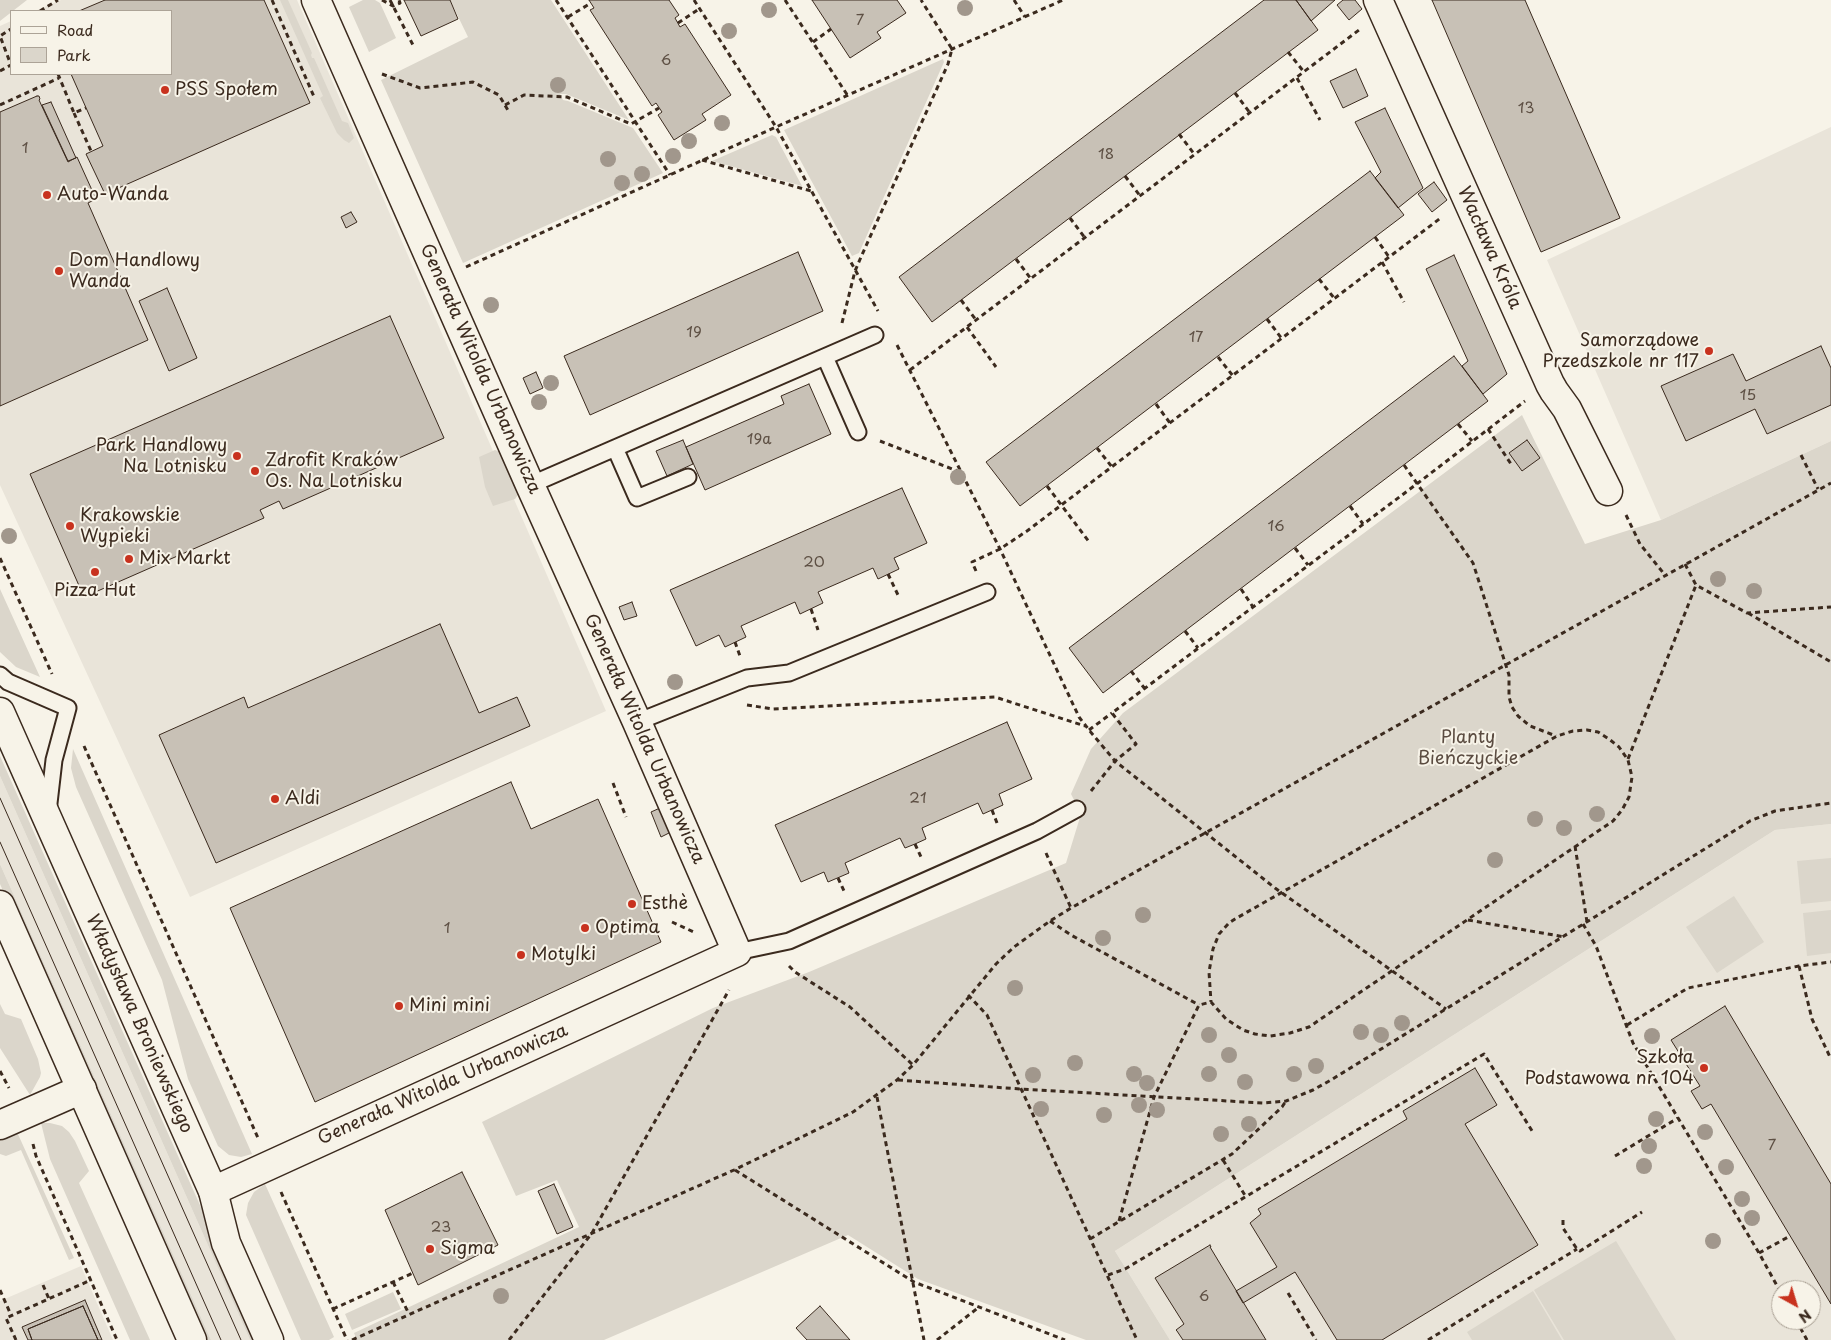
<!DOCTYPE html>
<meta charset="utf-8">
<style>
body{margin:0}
#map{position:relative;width:1831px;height:1340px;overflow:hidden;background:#f7f3e8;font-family:"Playpen Sans",sans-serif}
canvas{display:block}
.legend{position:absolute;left:10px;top:10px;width:162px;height:65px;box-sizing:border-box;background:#f7f3e8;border:1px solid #aca397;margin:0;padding:6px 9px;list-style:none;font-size:15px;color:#3b2a1e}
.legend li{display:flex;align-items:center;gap:10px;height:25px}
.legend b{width:25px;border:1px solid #aca397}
.north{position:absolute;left:1771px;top:1280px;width:50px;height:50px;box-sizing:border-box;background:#f7f3e8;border:1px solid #aca397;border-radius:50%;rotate:141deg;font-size:14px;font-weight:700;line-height:20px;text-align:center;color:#3b2a1e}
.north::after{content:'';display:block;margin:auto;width:18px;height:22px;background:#c8321e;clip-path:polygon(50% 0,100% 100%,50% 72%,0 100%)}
</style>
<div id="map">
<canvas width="1831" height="1340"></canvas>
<ul class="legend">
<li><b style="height:6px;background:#f7f3e8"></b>Road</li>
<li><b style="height:14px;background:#dbd6cb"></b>Park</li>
</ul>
<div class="north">N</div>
</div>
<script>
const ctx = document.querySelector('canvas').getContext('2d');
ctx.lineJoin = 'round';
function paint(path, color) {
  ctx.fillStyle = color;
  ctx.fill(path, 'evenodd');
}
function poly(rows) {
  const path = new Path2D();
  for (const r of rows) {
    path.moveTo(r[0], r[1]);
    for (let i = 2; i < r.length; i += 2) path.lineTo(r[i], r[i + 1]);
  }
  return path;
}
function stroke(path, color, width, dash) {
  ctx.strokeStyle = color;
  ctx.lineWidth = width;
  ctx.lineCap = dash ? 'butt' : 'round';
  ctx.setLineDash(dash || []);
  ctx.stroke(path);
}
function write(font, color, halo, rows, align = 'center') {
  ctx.font = font + ' "Playpen Sans",sans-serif';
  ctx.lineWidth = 4;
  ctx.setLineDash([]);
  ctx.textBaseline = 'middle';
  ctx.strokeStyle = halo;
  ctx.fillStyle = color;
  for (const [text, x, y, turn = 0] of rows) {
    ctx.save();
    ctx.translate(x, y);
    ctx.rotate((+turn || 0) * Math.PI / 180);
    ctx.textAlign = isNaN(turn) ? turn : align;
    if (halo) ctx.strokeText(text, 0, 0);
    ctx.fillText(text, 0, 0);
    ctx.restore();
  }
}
paint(poly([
 [61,0,297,0,606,711,190,897,0,485,0,26,11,21,11,74,171,74,171,11,35,11],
 [1831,127,1831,441,1661,520,1547,260],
 [0,776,250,1340,211,1340,0,864],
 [1831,824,1831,1340,1170,1340,1115,1251,1775,830],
 [1781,1290,1811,1290,1811,1320,1781,1320],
 [81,1266,113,1340,0,1340,0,1301]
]), '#e9e4d9');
paint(poly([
 [0,0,27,0,0,21],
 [280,0,288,0,312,53,311,55,312,58,314,58,342,121,348,123,354,138,349,143,344,140,337,133,320,98,323,96],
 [363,0,375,0,380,3,396,38,369,52,349,7],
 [450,0,551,0,629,120,566,94,560,94,563,100,568,101,633,128,663,173,463,263,381,80,468,37],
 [943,59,944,62,859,253,852,256,784,130],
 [772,135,776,137,802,186,712,161],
 [1522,415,1585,544,1661,520,1831,441,1831,824,1775,830,1115,1251,1170,1340,1086,1340,918,1279,848,1235,604,1340,357,1340,354,1333,579,1227,557,1180,516,1196,482,1122,713,1008,809,972,1066,863,1081,814,1071,794,1091,749,1123,713],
 [495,450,502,453,520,492,515,499,493,506,485,487,479,457],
 [0,589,40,677,16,667,0,652],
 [73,749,252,1154,241,1157,229,1155,218,1146,188,1079,162,980,76,787,71,768],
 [0,756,260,1340,250,1340,0,776],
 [1831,858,1831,901,1801,904,1797,861],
 [0,864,211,1340,202,1340,0,884],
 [1734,896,1764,942,1717,973,1686,927],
 [1831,910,1831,953,1807,956,1803,913],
 [0,1004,5,1014,21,1019,38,1059,41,1073,40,1077,30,1095,0,1048],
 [41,1123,50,1123,62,1126,69,1132,75,1141,89,1171,79,1183,150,1340,130,1340,50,1159],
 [17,1132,74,1258,69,1260,21,1150,6,1156,0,1154,0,1140],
 [265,1184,334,1337,329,1340,301,1340,246,1215,248,1203,254,1192],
 [1616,1241,1676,1340,1564,1340,1534,1290],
 [1533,1291,1562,1340,1472,1340,1467,1332],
 [393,1292,401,1309,352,1330,345,1314]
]), '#dbd6cb');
const building = poly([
 [105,0,264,0,310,103,105,194,86,154,103,146,71,74,171,74,171,11,79,11,105,0],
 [404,0,450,0,458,19,421,36,404,0],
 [589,0,669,0,679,15,675,18,680,27,685,24,731,95,702,114,706,120,674,140,658,115,662,112,656,103,652,106,590,10,594,8,589,0],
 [812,0,897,0,906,13,877,32,881,38,850,58,812,0],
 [1264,0,1296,0,1318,30,932,322,899,277,1264,0],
 [1296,0,1335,0,1311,21,1296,0],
 [1343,0,1355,0,1362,9,1349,20,1337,5,1343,0],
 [1432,0,1525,0,1620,218,1541,252,1432,0],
 [1356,69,1368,96,1343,108,1330,81,1356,69],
 [37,96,39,96,40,99,39,100,68,162,77,157,96,199,88,203,148,340,0,406,0,112,37,96],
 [51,102,76,158,68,161,42,105,51,102],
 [1385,108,1423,188,1398,208,1375,178,1381,172,1355,122,1385,108],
 [1370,171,1404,215,1020,506,986,462,1370,171],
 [1434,182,1447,200,1432,212,1418,194,1434,182],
 [351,212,357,222,346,228,341,217,351,212],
 [798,252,823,311,590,415,564,356,798,252],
 [1454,255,1507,374,1483,394,1462,366,1468,361,1426,269,1454,255],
 [167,288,197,358,169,371,139,301,167,288],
 [390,316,444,438,283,509,279,501,260,510,264,518,84,597,30,474,390,316],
 [1821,346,1831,368,1831,405,1767,434,1755,409,1686,441,1661,386,1733,354,1746,381,1821,346],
 [1454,356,1488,401,1103,693,1069,648,1454,356],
 [536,372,543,388,530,394,523,378,536,372],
 [809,384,831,434,705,490,686,447,784,404,781,396,809,384],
 [683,440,693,464,667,476,656,451,683,440],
 [1527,440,1540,458,1522,471,1509,453,1527,440],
 [902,488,927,543,894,558,899,569,878,579,873,568,818,592,823,603,800,614,795,602,741,626,746,637,725,647,719,635,696,646,670,590,902,488],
 [632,602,637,616,624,620,619,607,632,602],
 [440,624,479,713,517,697,530,726,216,863,159,735,244,697,248,708,440,624],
 [1007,722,1032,779,999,794,1003,805,983,814,978,803,922,828,926,839,915,844,905,848,900,838,845,863,849,873,828,882,824,872,801,882,775,825,1007,722],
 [511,782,531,829,598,799,661,942,315,1102,230,908,511,782],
 [660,808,671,832,661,837,651,812,660,808],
 [1725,1006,1831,1184,1831,1304,1711,1104,1702,1109,1691,1091,1700,1086,1671,1040,1725,1006],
 [1475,1068,1497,1105,1465,1124,1538,1245,1382,1340,1337,1340,1295,1272,1243,1303,1236,1291,1277,1267,1250,1223,1261,1214,1258,1209,1407,1119,1403,1111,1475,1068],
 [462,1172,498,1245,418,1285,385,1210,462,1172],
 [554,1184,573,1227,557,1234,538,1191,554,1184],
 [1210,1245,1211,1247,1210,1247,1266,1340,1183,1340,1177,1331,1176,1330,1184,1324,1155,1278,1210,1245],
 [85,1300,102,1340,98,1340,83,1306,28,1329,32,1340,28,1340,22,1327,85,1300],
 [83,1306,98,1340,32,1340,28,1329,83,1306],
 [820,1306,850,1340,807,1340,796,1328,820,1306]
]);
paint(building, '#c8c1b6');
stroke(building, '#3b2a1e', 1);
const lane = poly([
 [825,357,858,432],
 [615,448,637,498,688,477],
 [530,485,875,335],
 [0,675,8,682,68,708,54,760,48,812],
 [637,722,747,678,789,673,987,592],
 [737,952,789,941,1037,831,1077,809]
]);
const street = poly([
 [1378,0,1550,384,1554,391,1567,409,1608,491],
 [0,1125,82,1089],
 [213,1191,737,952,637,722,530,485,316,0]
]);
const secondary = poly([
 [0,712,213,1191,226,1243,269,1340],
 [0,905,192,1340]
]);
stroke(lane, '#3b2a1e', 19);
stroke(street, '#3b2a1e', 31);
stroke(secondary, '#3b2a1e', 31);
stroke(poly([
 [272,0,315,99],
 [382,0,393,6,400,3,399,0],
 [390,0,414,47],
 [556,0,670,175],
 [694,0,776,127,878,311],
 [785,0,848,96],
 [1014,0,1025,17],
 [40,11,58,0],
 [568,17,591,3],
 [678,23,699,9],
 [813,42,831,29],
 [1288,52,1304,72],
 [0,71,11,65,0,36,11,29],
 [58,74,74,113,86,108],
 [382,74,420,88,473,82,499,95,509,112],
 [1297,78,1320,120],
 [1235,93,1250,113],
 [0,105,59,78],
 [505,105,524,95,567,97,631,124,659,108],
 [74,113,91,151],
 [1179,134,1195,155],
 [702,160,811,191],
 [1125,176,1141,197],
 [1070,218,1085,238],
 [1375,237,1389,257],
 [1016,259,1031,279],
 [1382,262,1404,302],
 [466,267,776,127,1063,0],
 [1319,279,1334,298],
 [961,300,976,320],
 [1267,319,1282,339],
 [842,323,855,271,861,257,948,64,952,49,921,0],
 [967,327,996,367],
 [897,345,1000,549,1079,717,1089,730,1115,761,1275,888,1446,1009],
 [1218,357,1233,376],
 [910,370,1359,30],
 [1156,404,1170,423],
 [1458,424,1472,441],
 [1488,429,1511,464],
 [880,441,960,472],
 [1097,448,1112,467],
 [1801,455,1818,489],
 [1404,465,1473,563,1509,675,1509,697,1512,707,1518,716,1530,726,1556,736],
 [1047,486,1090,543],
 [1350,506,1363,524],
 [1626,515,1640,544,1665,575],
 [1295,548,1308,565],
 [0,558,52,674],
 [1685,564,1696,585,1747,613,1831,607],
 [976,571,972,562,1000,549,1027,531,1442,217],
 [888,574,898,595],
 [1241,589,1253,607],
 [811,609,818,630],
 [1748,613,1831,662],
 [1185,631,1198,648],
 [735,642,740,656],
 [1131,671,1145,689],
 [747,705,773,709,995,697,1085,726],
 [1089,730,1112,713],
 [84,746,258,1138],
 [1628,759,1696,585],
 [613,783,626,817],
 [1091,791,1115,761,1136,744,1112,713,1418,483,1525,401],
 [992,810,997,823],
 [915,844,921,857],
 [1575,846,1587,922],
 [1046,853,1071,908],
 [838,878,844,891],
 [1468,920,1565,937],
 [1050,921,1071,935,1199,1005],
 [672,922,696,933],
 [1583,924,1596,946,1633,1043,1759,1253,1781,1293],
 [789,966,795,972,850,1007,913,1065],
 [1799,966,1812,1019,1831,1059],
 [968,995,987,1015,1137,1340],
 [1627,1025,1688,988,1799,966,1831,962],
 [0,1071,9,1088],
 [898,1080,1020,1089,1263,1103,1286,1101,1313,1090,1331,1080,1750,821,1775,811,1831,803],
 [877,1097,924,1340],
 [33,1144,36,1156,117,1340],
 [1615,1156,1678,1118],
 [1223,1160,1246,1197],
 [735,1170,914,1282,1065,1340],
 [281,1192,347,1340],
 [1563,1220,1563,1228,1577,1249,1580,1251,1642,1212],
 [1119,1221,1154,1097,1199,1005,1211,1002,1226,1019,1243,1030,1255,1034,1270,1036,1290,1033,1309,1027,1613,821,1622,810,1629,797,1632,777,1628,760,1619,747,1609,739,1598,732,1587,730,1573,731,1557,736,1235,919,1229,923,1219,934,1213,949,1209,972,1211,1002],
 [1090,1239,1232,1154,1282,1107,1286,1101],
 [1759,1253,1790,1236],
 [1108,1275,1125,1269,1484,1054,1534,1134],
 [393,1282,409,1314],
 [43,1285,49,1299],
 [0,1290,11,1315],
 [1288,1293,1316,1340],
 [333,1309,413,1273],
 [1796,1320,1807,1340],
 [16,1340,6,1318,91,1280],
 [352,1340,734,1170,853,1112,897,1080,913,1065,996,964,1014,947,1050,921,1071,908,1831,483],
 [509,1340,592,1233,729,990],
 [937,1340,979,1307],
 [1428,1340,1577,1249]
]), '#3b2a1e', 3, [5, 4]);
stroke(lane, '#f7f3e8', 15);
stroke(street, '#f7f3e8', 28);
stroke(secondary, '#f7f3e8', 28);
stroke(poly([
 [0,798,241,1340],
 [0,842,221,1340]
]), '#3b2a1e', 1);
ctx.fillStyle = '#a1978c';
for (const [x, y] of [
 [965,8],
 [769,10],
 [729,31],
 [558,85],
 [722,123],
 [689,141],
 [673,156],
 [608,159],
 [642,174],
 [622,183],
 [491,305],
 [551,383],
 [539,402],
 [958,477],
 [9,536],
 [1718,579],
 [1754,591],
 [675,682],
 [1597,814],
 [1535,819],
 [1564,828],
 [1495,860],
 [1143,915],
 [1103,938],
 [1015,988],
 [1402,1023],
 [1361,1032],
 [1209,1035],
 [1381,1035],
 [1652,1036],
 [1229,1055],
 [1075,1063],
 [1316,1066],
 [1134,1074],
 [1209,1074],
 [1294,1074],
 [1033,1075],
 [1245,1082],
 [1147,1083],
 [1139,1105],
 [1041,1109],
 [1157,1110],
 [1104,1115],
 [1656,1119],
 [1249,1124],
 [1705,1132],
 [1221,1134],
 [1649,1146],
 [1644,1166],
 [1726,1167],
 [1742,1199],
 [1752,1218],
 [1713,1241],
 [501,1296]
]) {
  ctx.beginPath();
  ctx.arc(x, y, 8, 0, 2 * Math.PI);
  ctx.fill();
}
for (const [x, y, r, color] of [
 [165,90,5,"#c8321e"],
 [47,195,5,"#c8321e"],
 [59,271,5,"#c8321e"],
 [1709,351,5,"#c8321e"],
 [237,456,5,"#c8321e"],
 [255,471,5,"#c8321e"],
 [70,526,5,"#c8321e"],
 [129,559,5,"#c8321e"],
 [95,572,5,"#c8321e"],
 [275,799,5,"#c8321e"],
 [632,904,5,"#c8321e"],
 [585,928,5,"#c8321e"],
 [521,955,5,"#c8321e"],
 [399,1006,5,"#c8321e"],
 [1704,1068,5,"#c8321e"],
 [430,1249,5,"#c8321e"]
]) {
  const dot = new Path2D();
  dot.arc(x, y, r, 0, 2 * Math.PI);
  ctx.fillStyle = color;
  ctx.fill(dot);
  stroke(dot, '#f7f3e8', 2);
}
write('15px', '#5e5044', null, [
 ["7",860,21],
 ["6",666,61],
 ["13",1526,109],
 ["1",25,149],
 ["18",1106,155],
 ["19",694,333],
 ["17",1196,338],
 ["15",1748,396],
 ["19a",759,440],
 ["16",1276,527],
 ["20",814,563],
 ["21",918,799],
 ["1",447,929],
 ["7",1772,1146],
 ["23",441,1228],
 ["6",1204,1297]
]);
write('18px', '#3b2a1e', '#f7f3e8', [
 ["PSS Społem",175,90],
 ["Auto-Wanda",57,195],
 ["Dom Handlowy",69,261],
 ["Wanda",69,282],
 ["Samorządowe",1699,341,"right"],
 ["Przedszkole nr 117",1699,362,"right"],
 ["Park Handlowy",227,446,"right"],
 ["Na Lotnisku",227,467,"right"],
 ["Zdrofit Kraków",265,461],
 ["Os. Na Lotnisku",265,482],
 ["Krakowskie",80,516],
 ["Wypieki",80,537],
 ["Mix Markt",139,559],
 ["Pizza Hut",95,591,"center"],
 ["Aldi",285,799],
 ["Esthè",642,904],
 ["Optima",595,928],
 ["Motylki",531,955],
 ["Mini mini",409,1006],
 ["Szkoła",1694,1058,"right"],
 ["Podstawowa nr 104",1694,1079,"right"],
 ["Sigma",440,1249]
], 'left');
write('18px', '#3b2a1e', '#f7f3e8', [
 ["Wacława Króla",1489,248,66],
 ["Generała Witolda Urbanowicza",480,369,66],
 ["Generała Witolda Urbanowicza",644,739,66],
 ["Władysława Broniewskiego",139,1024,66],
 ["Generała Witolda Urbanowicza",443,1085,-24]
]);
write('18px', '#5b4c41', '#f7f3e8', [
 ["Planty",1468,738],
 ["Bieńczyckie",1468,759]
]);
</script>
